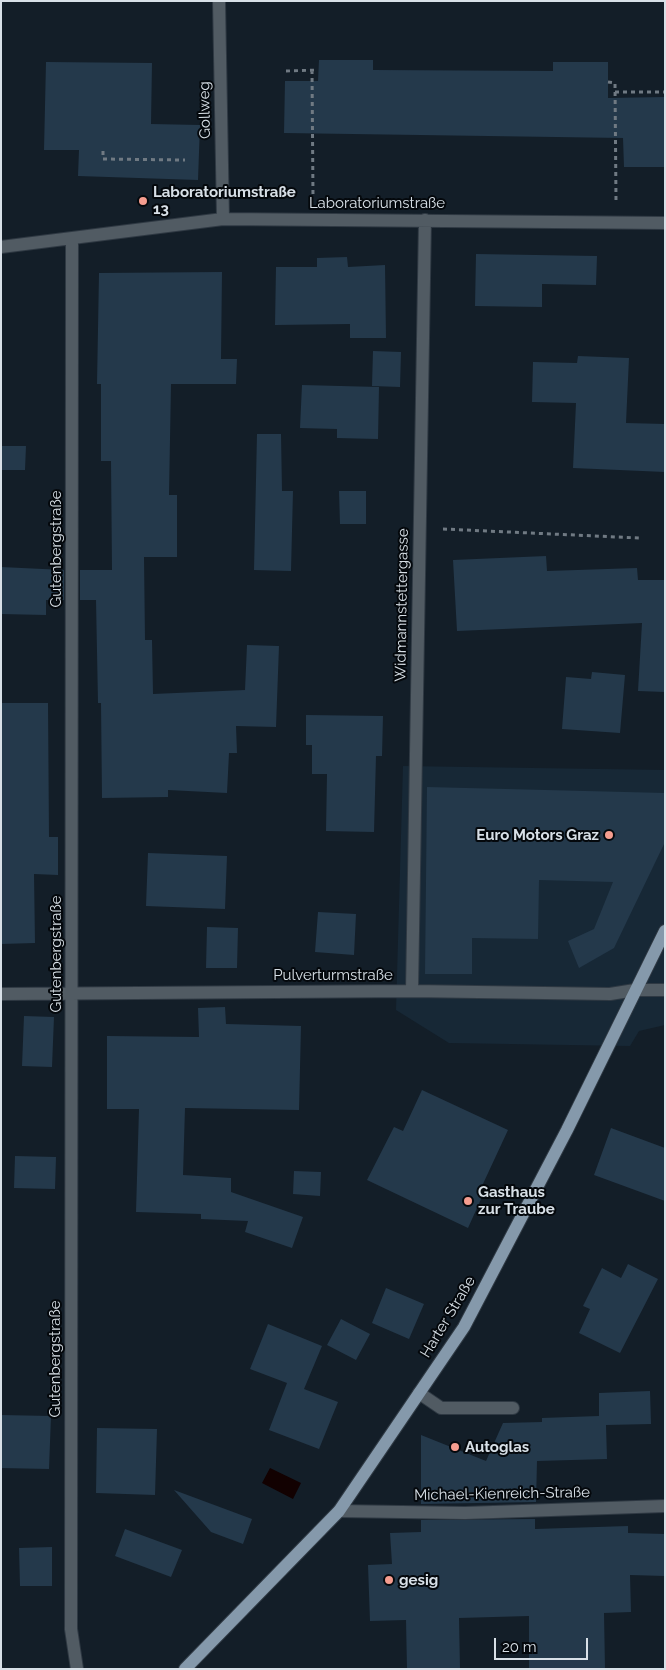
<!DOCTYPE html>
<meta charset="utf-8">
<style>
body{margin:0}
#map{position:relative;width:666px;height:1670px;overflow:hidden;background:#131e28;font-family:Raleway,sans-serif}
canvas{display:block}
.frame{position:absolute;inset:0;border:2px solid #d8e0e7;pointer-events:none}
.scale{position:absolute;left:494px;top:1638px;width:94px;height:22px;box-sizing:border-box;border:2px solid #d8e0e7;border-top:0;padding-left:6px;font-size:15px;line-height:18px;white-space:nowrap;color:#d8e0e7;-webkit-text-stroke:4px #04080c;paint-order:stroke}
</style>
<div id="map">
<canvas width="666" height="1670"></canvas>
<div class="frame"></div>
<div class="scale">20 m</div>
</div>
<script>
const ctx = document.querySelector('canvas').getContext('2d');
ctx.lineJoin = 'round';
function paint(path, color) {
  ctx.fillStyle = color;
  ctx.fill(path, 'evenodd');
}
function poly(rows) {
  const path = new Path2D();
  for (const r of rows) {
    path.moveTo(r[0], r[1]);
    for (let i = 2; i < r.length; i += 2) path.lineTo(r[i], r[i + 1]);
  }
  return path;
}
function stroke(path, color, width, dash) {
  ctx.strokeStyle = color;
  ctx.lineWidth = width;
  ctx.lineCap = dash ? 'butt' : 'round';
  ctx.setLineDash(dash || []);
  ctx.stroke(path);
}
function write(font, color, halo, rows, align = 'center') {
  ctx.font = font + ' Raleway,sans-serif';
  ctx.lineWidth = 4;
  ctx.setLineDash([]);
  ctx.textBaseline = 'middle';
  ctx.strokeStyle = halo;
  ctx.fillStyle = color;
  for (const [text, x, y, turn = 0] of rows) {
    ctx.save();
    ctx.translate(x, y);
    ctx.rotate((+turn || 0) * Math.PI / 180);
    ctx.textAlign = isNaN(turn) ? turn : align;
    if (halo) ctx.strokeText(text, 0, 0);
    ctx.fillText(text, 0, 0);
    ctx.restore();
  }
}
paint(poly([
 [403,766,665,770,665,1025,639,1031,630,1046,449,1043,396,1010]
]), '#172836');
paint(poly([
 [270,1468,301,1483,293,1499,262,1483]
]), '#120101');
paint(poly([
 [319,60,373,60,373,70,553,71,553,62,608,62,608,98,665,97,665,167,624,167,623,138,284,133,285,81,318,81],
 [46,62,152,63,151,124,200,125,198,180,78,176,79,150,44,150],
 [476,254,597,256,596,285,542,284,542,307,475,306],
 [347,257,348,267,385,265,386,338,350,338,350,324,275,325,276,267,317,267,317,258],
 [222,272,221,359,237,359,236,384,171,384,169,495,177,495,177,557,144,557,145,640,152,640,153,694,245,690,247,645,279,646,276,727,236,726,237,753,229,753,227,793,168,790,168,797,102,798,101,703,98,703,96,600,80,600,80,570,112,570,111,461,101,461,101,384,97,384,99,273],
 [373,351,401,352,400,387,372,386],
 [578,356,629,358,626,423,665,424,665,472,573,468,576,403,532,402,533,362,577,363],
 [302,385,379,387,378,439,337,438,337,429,300,428],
 [257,434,281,434,282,491,293,491,291,571,254,570],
 [1,446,26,446,25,470,1,470],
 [339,491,366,491,366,524,340,524],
 [546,556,547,571,637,568,638,580,665,580,665,692,638,691,642,623,457,631,453,560],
 [1,567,64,570,64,600,46,600,46,615,1,614],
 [592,672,625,675,620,733,562,729,566,677,591,679],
 [1,703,48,703,49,837,58,837,58,875,34,874,35,943,1,944],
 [306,715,383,716,382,756,376,756,374,832,326,831,327,774,312,774,312,745,306,745],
 [427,787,665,793,665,842,614,948,579,968,568,941,594,929,613,882,539,880,538,939,472,938,472,974,425,974],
 [148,853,227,856,225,909,146,906],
 [318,912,356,914,354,955,315,952],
 [207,927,238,928,237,968,206,968],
 [225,1007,226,1024,301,1026,299,1110,185,1108,183,1175,231,1178,231,1192,303,1217,292,1248,245,1232,248,1221,201,1219,201,1214,136,1212,139,1109,107,1109,107,1036,199,1037,198,1008],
 [24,1016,54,1017,52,1067,22,1066],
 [422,1090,508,1130,482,1186,486,1188,468,1228,367,1180,394,1127,403,1131],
 [611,1128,665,1148,665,1201,594,1175],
 [15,1156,56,1157,55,1189,14,1188],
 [294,1171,321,1172,320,1196,293,1194],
 [628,1264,658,1279,620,1353,579,1333,590,1309,583,1306,602,1268,621,1278],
 [386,1288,424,1304,409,1339,372,1323],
 [341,1319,370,1334,356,1360,327,1345],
 [268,1324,322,1346,304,1389,338,1402,319,1449,269,1430,287,1383,250,1369],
 [650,1391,651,1424,606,1425,607,1459,537,1461,536,1502,421,1504,421,1435,486,1461,503,1423,542,1422,542,1418,599,1416,599,1393],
 [1,1415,51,1416,49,1469,1,1468],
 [97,1428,157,1429,155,1495,96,1493],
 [174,1490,252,1519,243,1544,211,1532],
 [535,1519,535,1529,628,1526,628,1533,665,1534,665,1576,630,1575,631,1612,604,1613,605,1669,529,1669,529,1616,459,1618,460,1669,407,1669,406,1620,370,1621,368,1565,392,1564,390,1533,421,1532,421,1520],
 [125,1529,182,1550,171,1577,115,1556],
 [52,1547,52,1586,20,1586,19,1548]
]), '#24394b');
const minor = poly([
 [219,1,223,219],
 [72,239,71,1629,77,1669],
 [1,247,223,219,665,223],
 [412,991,425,220],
 [1,994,412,991,610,994,635,990,665,990],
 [419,1393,441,1408,513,1408],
 [339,1511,465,1513,665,1506]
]);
const major = poly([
 [185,1669,339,1511,464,1327,567,1130,665,931]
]);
stroke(minor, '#2f3943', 14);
stroke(major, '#2f3943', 14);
stroke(poly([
 [312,70,313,197],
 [286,71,318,70],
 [608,82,615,83,616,201],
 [615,92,665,92],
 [103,151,103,159,185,160],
 [443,529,639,538]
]), '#707a83', 3, [4, 4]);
stroke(minor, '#515b63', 12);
stroke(major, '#8599ab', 12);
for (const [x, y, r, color] of [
 [143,201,5,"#f59d8f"],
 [609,835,5,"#f59d8f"],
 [468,1201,5,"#f59d8f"],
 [455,1447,5,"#f59d8f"],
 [389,1580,5,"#f59d8f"]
]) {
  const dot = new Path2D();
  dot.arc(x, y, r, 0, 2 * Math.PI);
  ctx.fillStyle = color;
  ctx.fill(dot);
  stroke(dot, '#04080c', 2);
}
write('15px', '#d8e0e7', '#04080c', [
 ["Gollweg",205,110,-91],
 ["Laboratoriumstraße",377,203],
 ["Gutenbergstraße",56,549,-90],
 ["Widmannstettergasse",402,605,-89],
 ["Gutenbergstraße",56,954,-90],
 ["Pulverturmstraße",333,975],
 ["Harter Straße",448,1317,-59],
 ["Gutenbergstraße",55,1359,-90],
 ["Michael-Kienreich-Straße",502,1494,-1]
]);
write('bold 15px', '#d8e0e7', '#04080c', [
 ["Laboratoriumstraße",153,192],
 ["13",153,209],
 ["Euro Motors Graz",599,835,"right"],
 ["Gasthaus",478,1192],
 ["zur Traube",478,1209],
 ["Autoglas",465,1447],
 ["gesig",399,1580]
], 'left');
</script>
